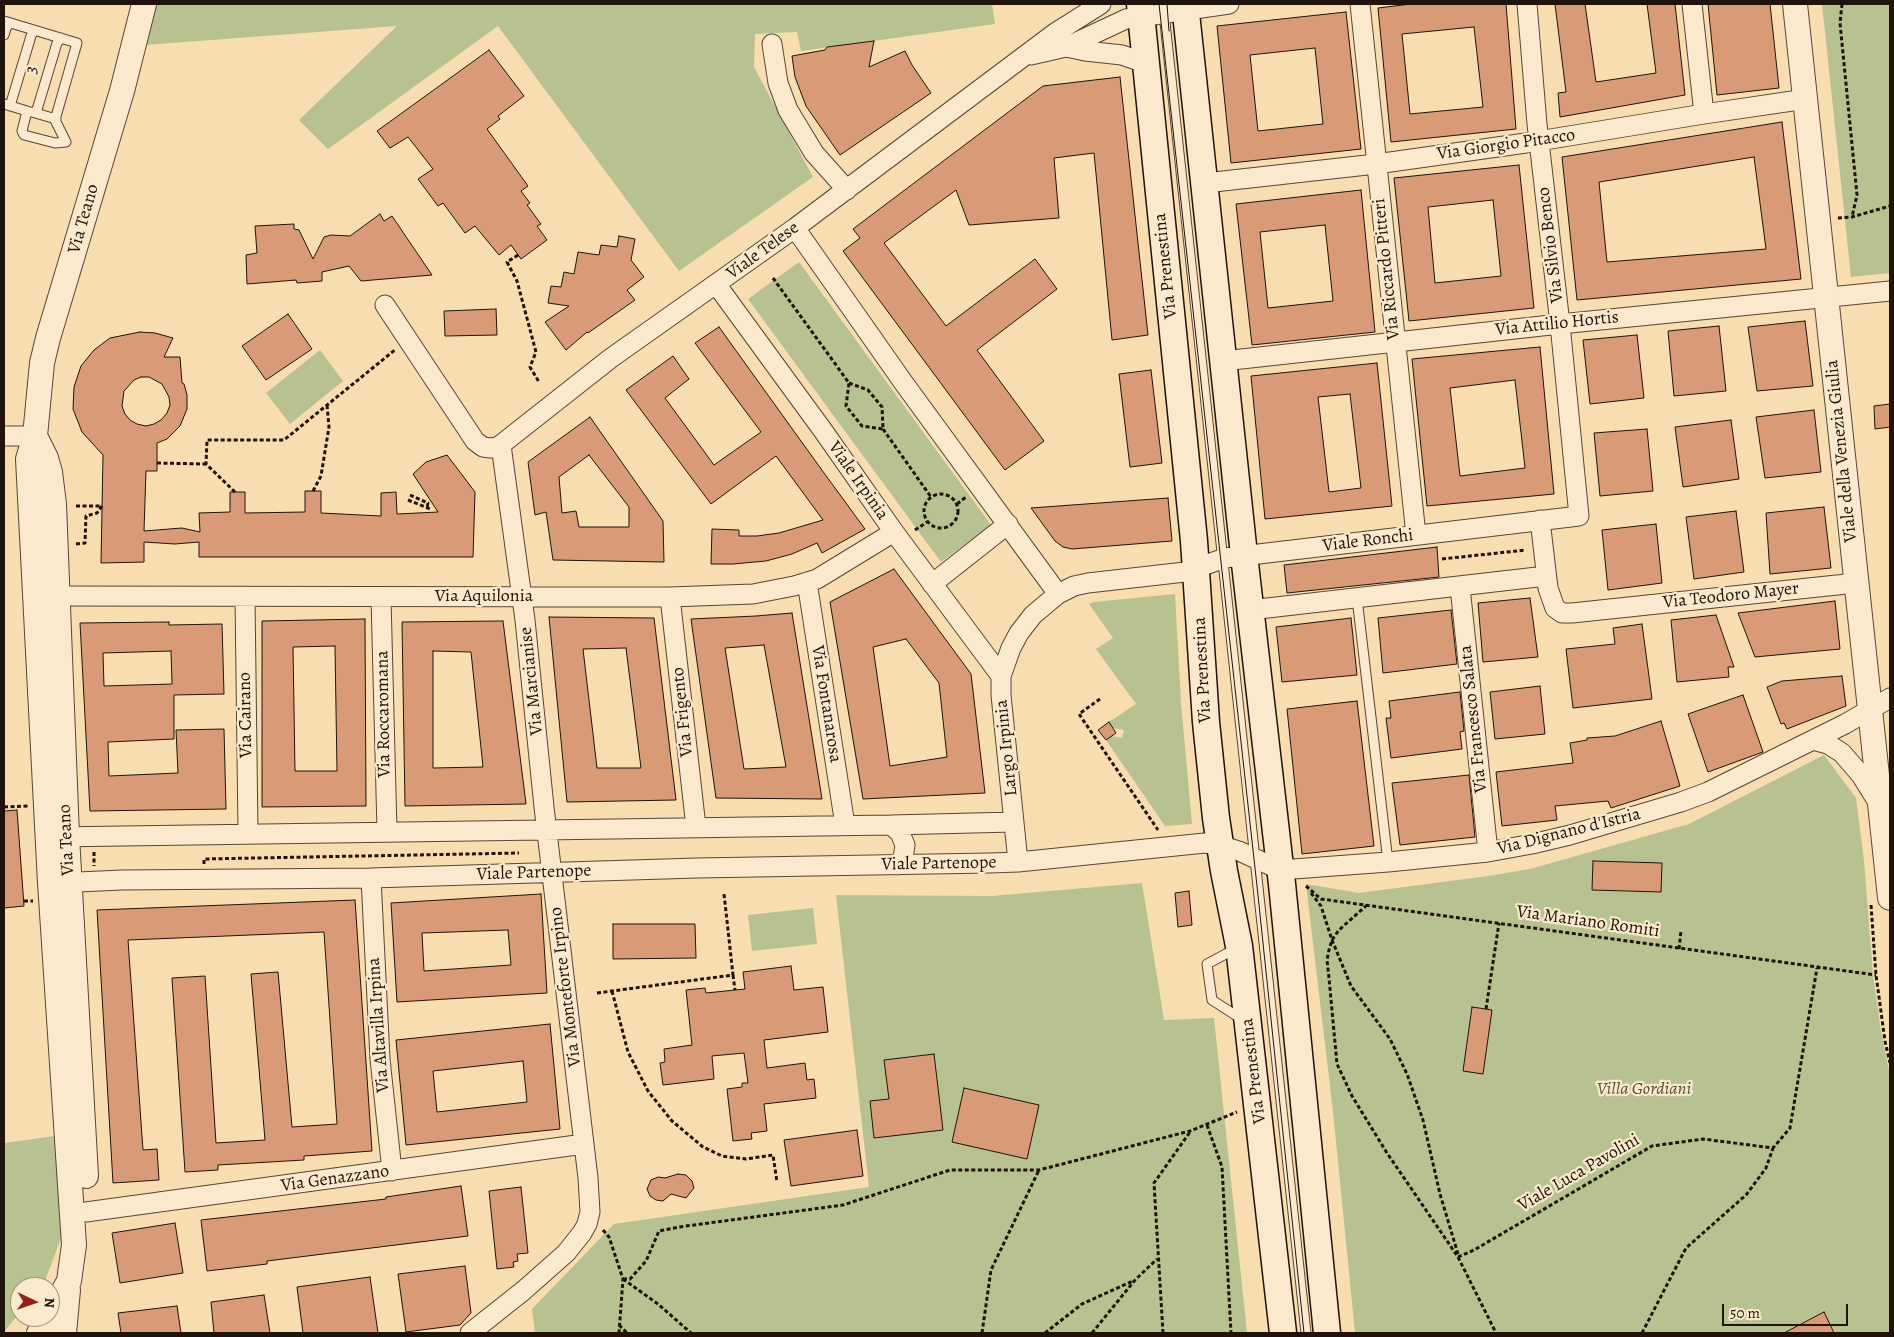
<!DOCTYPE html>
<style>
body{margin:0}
#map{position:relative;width:1894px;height:1337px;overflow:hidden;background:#f7ddb0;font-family:Alegreya,serif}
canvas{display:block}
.frame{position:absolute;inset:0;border:5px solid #20130c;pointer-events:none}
.north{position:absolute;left:10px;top:1277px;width:50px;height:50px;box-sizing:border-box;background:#fae9cc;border:1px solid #a3937f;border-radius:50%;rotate:93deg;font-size:14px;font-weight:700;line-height:20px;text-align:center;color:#20130c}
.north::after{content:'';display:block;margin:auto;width:18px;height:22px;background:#8f2418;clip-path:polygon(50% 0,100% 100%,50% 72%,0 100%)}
.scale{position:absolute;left:1722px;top:1304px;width:126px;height:22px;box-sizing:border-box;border:2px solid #20130c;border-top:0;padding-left:6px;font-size:15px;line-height:18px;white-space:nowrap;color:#20130c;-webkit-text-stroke:4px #fae9cc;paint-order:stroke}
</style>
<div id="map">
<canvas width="1894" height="1337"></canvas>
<div class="frame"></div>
<div class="north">N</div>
<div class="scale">50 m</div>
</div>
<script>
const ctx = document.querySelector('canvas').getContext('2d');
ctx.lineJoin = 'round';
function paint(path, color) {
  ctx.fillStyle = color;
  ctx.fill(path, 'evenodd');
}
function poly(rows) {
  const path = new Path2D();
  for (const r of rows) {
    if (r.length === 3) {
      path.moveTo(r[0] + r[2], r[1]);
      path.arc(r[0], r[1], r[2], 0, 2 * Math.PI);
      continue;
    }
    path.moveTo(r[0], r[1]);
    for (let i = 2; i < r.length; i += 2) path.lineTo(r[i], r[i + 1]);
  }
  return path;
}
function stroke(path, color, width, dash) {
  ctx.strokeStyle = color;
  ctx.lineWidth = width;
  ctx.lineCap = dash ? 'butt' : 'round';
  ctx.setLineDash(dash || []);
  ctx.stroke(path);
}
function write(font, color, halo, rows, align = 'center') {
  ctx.font = font + ' Alegreya,serif';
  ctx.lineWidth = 4.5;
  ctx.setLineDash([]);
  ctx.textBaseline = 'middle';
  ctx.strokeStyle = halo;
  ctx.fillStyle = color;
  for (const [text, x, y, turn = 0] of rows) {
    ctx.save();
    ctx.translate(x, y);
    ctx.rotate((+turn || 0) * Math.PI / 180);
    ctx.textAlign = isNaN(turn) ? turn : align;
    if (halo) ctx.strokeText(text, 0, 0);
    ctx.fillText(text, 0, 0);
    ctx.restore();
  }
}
paint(poly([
 [153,4,992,4,995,24,801,51,797,32,755,34,754,67,813,177,679,271,498,26,328,149,299,120,397,26,145,45],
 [1822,4,1890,4,1890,273,1851,277],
 [799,262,991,525,941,562,748,299],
 [320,350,343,381,290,424,266,393],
 [1175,594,1181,703,1192,824,1165,826,1106,740,1111,736,1122,738,1124,730,1112,728,1109,722,1136,704,1096,649,1113,638,1089,604,1094,602],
 [1824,755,1856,798,1864,861,1873,975,1881,1031,1890,1075,1890,1333,1355,1333,1333,1111,1306,884,1359,893,1488,876,1530,869,1689,824],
 [1142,883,1164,1020,1214,1018,1247,1333,535,1333,532,1309,614,1224,869,1187,836,895,992,896],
 [813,908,817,944,752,951,748,915],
 [55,1136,61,1238,45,1281,40,1287,20,1287,20,1312,4,1332,4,1143]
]), '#b7c290');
const building = poly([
 [1411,4,1506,4,1516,129,1391,142,1378,8,1411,4],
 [1474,27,1483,107,1410,114,1402,34,1474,27],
 [1555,4,1585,4,1596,82,1656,73,1647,4,1675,4,1685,95,1560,117,1558,93,1566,92,1555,4],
 [1708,4,1770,4,1779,88,1717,95,1708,4],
 [1346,12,1361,149,1231,163,1217,26,1346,12],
 [1315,48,1323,124,1258,131,1250,55,1315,48],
 [874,41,869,67,905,51,912,65,931,93,840,155,806,106,795,77,792,56,825,50,827,47,874,41],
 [489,50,524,96,498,116,500,119,487,129,528,186,521,191,530,203,527,205,541,224,537,226,547,240,521,259,511,245,499,255,475,226,465,233,443,203,438,206,418,179,433,169,408,137,390,148,377,131,489,50],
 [1120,77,1148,335,1112,340,1094,153,1054,158,1059,218,969,225,956,190,884,243,946,326,1035,259,1057,289,977,350,1044,441,1005,470,843,251,860,238,853,229,1043,86,1120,77],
 [1782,122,1801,279,1577,300,1562,157,1782,122],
 [1754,157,1766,249,1607,262,1599,182,1754,157],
 [1519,165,1534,308,1409,321,1394,178,1519,165],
 [1493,200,1501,276,1435,283,1428,207,1493,200],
 [1361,190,1375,332,1252,345,1236,204,1361,190],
 [1325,225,1333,301,1268,308,1260,232,1325,225],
 [380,214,384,221,392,216,432,275,361,281,349,266,322,272,322,281,297,283,296,280,247,284,246,255,257,253,255,226,294,224,294,229,299,230,313,259,324,237,331,235,350,236,380,214],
 [619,236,635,239,631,260,644,277,627,290,635,300,588,333,587,332,566,350,545,322,569,306,548,303,551,286,561,287,564,272,574,274,578,252,599,255,601,245,617,247,619,236],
 [496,309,497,335,445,336,444,311,496,309],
 [288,314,312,349,266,380,242,346,288,314],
 [1805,321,1813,386,1757,391,1748,327,1805,321],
 [1719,326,1726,391,1674,396,1668,331,1719,326],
 [719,327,824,473,865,529,822,553,817,543,792,554,766,561,733,564,711,564,712,529,739,530,739,536,757,536,779,533,823,520,776,456,711,504,626,390,673,356,689,379,665,398,714,465,761,432,695,343,719,327],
 [140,332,155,333,173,338,164,357,180,357,182,383,184,384,187,395,187,409,180,426,167,439,157,443,157,471,146,471,144,531,182,528,200,532,199,513,230,512,230,492,245,492,245,513,305,512,305,491,321,491,321,513,381,516,381,493,396,492,397,514,438,512,413,474,426,462,447,455,475,492,473,557,199,557,199,542,175,544,144,542,144,562,101,563,103,455,82,432,73,409,74,387,81,366,94,350,110,338,140,332],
 [141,377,149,377,162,384,169,397,170,405,167,413,161,420,154,424,146,426,137,424,130,420,125,414,122,406,124,391,134,380,141,377],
 [1637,335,1644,398,1590,404,1583,340,1637,335],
 [1540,347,1554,494,1427,506,1412,359,1540,347],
 [1515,380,1525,468,1460,476,1450,388,1515,380],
 [1377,363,1392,506,1265,519,1251,376,1377,363],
 [1350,394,1361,488,1329,492,1318,397,1350,394],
 [1151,370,1162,463,1130,467,1119,374,1151,370],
 [1890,404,1890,427,1875,429,1874,406,1890,404],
 [1814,410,1821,472,1765,478,1756,417,1814,410],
 [590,417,663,521,664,562,553,560,546,512,535,515,528,462,590,417],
 [589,455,629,507,629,527,579,527,576,511,562,513,559,477,589,455],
 [1731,420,1739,479,1683,487,1675,427,1731,420],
 [1647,429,1653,491,1600,496,1594,433,1647,429],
 [1168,498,1172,541,1072,549,1063,547,1055,541,1031,508,1168,498],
 [1824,507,1831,568,1770,574,1766,513,1824,507],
 [1736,511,1744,572,1694,579,1686,517,1736,511],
 [1656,524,1662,583,1608,590,1602,530,1656,524],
 [1437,547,1439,577,1287,593,1284,565,1437,547],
 [894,569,971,674,985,793,863,799,830,602,894,569],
 [906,639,939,683,947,757,890,766,873,647,906,639],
 [1530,598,1538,657,1483,662,1478,603,1530,598],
 [1835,601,1840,649,1755,657,1738,613,1835,601],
 [1451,610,1457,664,1383,673,1378,618,1451,610],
 [792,613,822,799,716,798,691,619,756,616,792,613],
 [764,645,786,767,744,769,725,648,764,645],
 [1716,615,1734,667,1728,667,1729,677,1677,682,1671,620,1716,615],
 [549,617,654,618,676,800,567,802,549,617],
 [626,648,641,768,597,768,583,649,626,648],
 [1351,618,1357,675,1282,682,1276,627,1351,618],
 [365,619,366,806,262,807,262,621,365,619],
 [335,646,337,771,295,771,293,647,335,646],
 [503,621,526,804,405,806,402,622,503,621],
 [433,651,471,652,483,767,433,768,433,651],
 [169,622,169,625,222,624,224,694,174,695,174,739,108,742,109,776,178,773,176,730,224,729,226,809,90,811,80,623,169,622],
 [171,651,172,684,104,686,103,653,171,651],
 [1642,624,1652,699,1573,708,1566,649,1615,644,1613,628,1642,624],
 [1842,676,1846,706,1787,729,1784,723,1781,724,1767,687,1782,681,1842,676],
 [1540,686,1545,734,1495,739,1490,692,1540,686],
 [1460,692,1464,731,1460,732,1462,749,1391,758,1386,718,1391,718,1389,701,1460,692],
 [1743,695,1763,752,1708,772,1688,714,1743,695],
 [1357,701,1374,846,1302,854,1287,709,1357,701],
 [1661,721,1680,786,1611,808,1608,801,1555,806,1557,820,1502,826,1496,772,1573,763,1570,743,1587,740,1587,738,1615,736,1661,721],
 [1109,722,1116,733,1106,740,1098,730,1109,722],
 [1469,775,1475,837,1400,845,1392,783,1469,775],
 [17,810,24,906,4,908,4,811,17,810],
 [1593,861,1662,863,1661,892,1592,890,1593,861],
 [1189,891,1192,925,1178,927,1175,893,1189,891],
 [541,894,547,993,397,1002,391,903,541,894],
 [508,930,511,965,424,971,422,933,508,930],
 [355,900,372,1151,304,1156,304,1160,218,1165,218,1170,185,1172,172,978,205,976,216,1143,265,1140,251,974,278,972,292,1127,337,1124,324,932,128,940,143,1150,157,1149,159,1180,113,1183,97,910,355,900],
 [613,924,695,924,696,958,613,959,613,924],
 [791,966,794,990,823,987,828,1032,764,1040,767,1068,805,1063,807,1080,814,1079,816,1098,764,1104,767,1131,751,1133,752,1139,733,1141,727,1089,742,1087,742,1083,748,1083,744,1053,712,1056,714,1079,663,1085,660,1063,665,1062,664,1049,692,1045,686,990,705,988,706,993,745,989,743,972,791,966],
 [1472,1007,1492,1010,1483,1074,1463,1071,1472,1007],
 [550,1024,560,1129,406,1145,396,1040,550,1024],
 [523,1061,527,1102,437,1112,433,1071,523,1061],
 [934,1054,943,1130,874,1138,870,1101,889,1099,884,1060,934,1054],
 [964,1088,1039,1105,1027,1159,952,1142,964,1088],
 [857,1130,863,1176,791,1186,784,1140,857,1130],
 [678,1174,686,1175,692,1181,694,1188,686,1198,671,1194,663,1201,656,1200,650,1196,647,1189,651,1180,658,1177,665,1178,678,1174],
 [461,1186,468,1236,267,1261,267,1264,207,1271,201,1220,386,1199,386,1197,461,1186],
 [521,1187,528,1253,517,1254,518,1261,513,1262,514,1267,497,1269,489,1191,521,1187],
 [175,1223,183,1273,120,1283,112,1233,175,1223],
 [465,1266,471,1313,460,1325,406,1332,398,1274,465,1266],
 [370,1277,378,1333,303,1333,297,1287,370,1277],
 [264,1295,270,1333,214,1333,211,1302,264,1295],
 [177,1306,181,1333,121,1333,118,1313,177,1306],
 [1824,1312,1834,1333,1784,1333,1824,1312]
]);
paint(building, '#d99a78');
stroke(building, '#20130c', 1);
const service = poly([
 [1163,4,1306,1333],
 [4,21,77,43,55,120,66,142,55,143,24,135,22,131,27,111,4,104],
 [4,35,6,28,10,23],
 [10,106,31,36,34,30],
 [32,112,56,119],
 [36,113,57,43,61,38],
 [1357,598,1388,862],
 [1237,948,1207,964,1212,1000,1243,1020]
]);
const minor = poly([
 [1360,4,1416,535],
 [1692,4,1704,114],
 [772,44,778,83,788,110,814,153,847,190],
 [1066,47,1085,51,1122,55,1145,63],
 [1031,55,1066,47,1126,19,1229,4],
 [1205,183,1376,164,1526,143,1704,114,1806,99],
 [795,228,903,382,1058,594],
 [716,284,824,432,894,532,1001,676],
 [385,305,475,441,483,447,491,448,498,447,611,358,795,228,1055,33,1101,4],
 [1223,361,1560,324,1890,291],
 [4,436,35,436],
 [1540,520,1548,588,1555,608,1562,613,1572,613,1856,583],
 [807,582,845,825],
 [932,584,1008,524],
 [1460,587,1488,852],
 [58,596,670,597,753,594,794,586,817,579,894,532],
 [245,597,248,833],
 [670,597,696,827],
 [381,598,387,831],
 [1250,610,1546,576],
 [1813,740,1828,744,1842,753,1861,775,1879,804],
 [891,825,900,833,905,845,903,858,897,865],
 [53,837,891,825,1014,822],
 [1018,862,1001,695,1001,676,1011,648,1019,633,1033,615,1058,594,1074,586,1088,583,1185,572,1225,558,1579,516,1560,324,1537,124,1527,4],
 [371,878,380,1059,392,1171],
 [56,883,122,880,371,878,697,868,990,863,1018,862,1205,843,1219,845,1239,851,1280,870,1388,862,1488,852,1532,844,1570,835,1681,802,1708,792,1845,724,1890,698],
 [86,1212,584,1144],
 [470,1333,523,1291,566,1253,582,1233,587,1224,590,1212,588,1178,544,807,525,620,501,445]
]);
const tertiary = poly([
 [1795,4,1890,898],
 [35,436,46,458,50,472,54,504,67,836,86,1176],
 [50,1315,69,1281,74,1245,50,883,28,459,35,436,42,363,48,338,122,91,144,4],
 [39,1333,49,1317],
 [64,1333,68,1290]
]);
const secondary = poly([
 [1140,4,1194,541,1206,722,1216,818,1224,871,1239,946,1283,1333],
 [1185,4,1244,555,1282,884,1327,1333]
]);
stroke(service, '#564635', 11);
stroke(minor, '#564635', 21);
stroke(tertiary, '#564635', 26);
stroke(secondary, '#20130c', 29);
stroke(poly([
 [1842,4,1840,23,1857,195,1852,217],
 [1838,218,1852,217,1890,206],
 [518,255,507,262,517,281,536,352,530,367,539,382],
 [773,278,849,383,846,406,862,426,883,429,882,407,868,390,849,383],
 [883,429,931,497],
 [157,463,206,464],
 [313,491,321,476,329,427,327,405],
 [235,492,206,464,207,440,284,440,396,349],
 [941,511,17],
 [410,495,428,503,427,508],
 [408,500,430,509],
 [957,504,966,497],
 [76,506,101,506],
 [915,530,927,522],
 [76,544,85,543,86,516,97,513,102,506],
 [1442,559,1526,550],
 [1100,699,1079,714,1158,830],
 [4,807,28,806],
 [94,852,94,866],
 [204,864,204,859,519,853],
 [1306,886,1321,899,1876,975],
 [1311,893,1321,906,1332,940,1351,986,1390,1039,1407,1074,1423,1120,1440,1194,1458,1254],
 [24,901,33,901],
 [1367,905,1339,930,1332,940,1329,950,1327,960,1329,978,1337,1064,1352,1096,1387,1153,1458,1257,1496,1333],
 [1871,905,1876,975,1885,1041,1890,1063],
 [1679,949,1681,931],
 [733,975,735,990],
 [612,991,628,1052,648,1091,672,1121,703,1147,722,1156,746,1159,773,1155,777,1182],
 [597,993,733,975,724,894],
 [1486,1009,1499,923],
 [1207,1125,1222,1167,1231,1333],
 [603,1230,609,1237,623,1279,619,1333],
 [1458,1257,1474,1250,1652,1146,1703,1139,1773,1148,1790,1128,1817,968],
 [623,1279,630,1279,646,1261,659,1231,679,1227,843,1205,950,1170,1039,1170,1190,1131,1237,1112],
 [623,1279,658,1304,691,1333],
 [619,1325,627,1333],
 [982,1333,991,1270,1039,1170],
 [1045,1333,1082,1304,1135,1280],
 [1092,1333,1135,1280,1157,1259],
 [1163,1333,1154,1183,1190,1132],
 [1642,1333,1686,1248,1746,1195,1766,1168,1773,1148]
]), '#20130c', 3, [4, 2.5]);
stroke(service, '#fae9cc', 9);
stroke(minor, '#fae9cc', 19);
stroke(tertiary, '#fae9cc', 24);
stroke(secondary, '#fae9cc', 26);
stroke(poly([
 [1159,4,1257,886,1304,1333],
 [1167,4,1169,31]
]), '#20130c', 1);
write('18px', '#20130c', '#fae9cc', [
 ["3",32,70,-74],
 ["Via Giorgio Pitacco",1506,145,-8],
 ["Via Teano",84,219,-74],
 ["Via Silvio Benco",1551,245,-97],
 ["Viale Telese",763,251,-36],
 ["Via Prenestina",1166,266,-96],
 ["Via Riccardo Pitteri",1387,269,-96],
 ["Via Attilio Hortis",1557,324,-6],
 ["Viale della Venezia Giulia",1842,451,-96],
 ["Viale Irpinia",858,481,55],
 ["Viale Ronchi",1368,541,-7],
 ["Via Teodoro Mayer",1731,596,-6],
 ["Via Aquilonia",484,597],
 ["Via Prenestina",1203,670,-93],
 ["Via Marcianise",532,681,-96],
 ["Via Fontanarosa",826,704,81],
 ["Via Frigento",683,712,-96],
 ["Via Roccaromana",384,714,-91],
 ["Via Cairano",246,715,-91],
 ["Via Francesco Salata",1474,719,-96],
 ["Largo Irpinia",1007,748,-96],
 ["Via Dignano d'Istria",1569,832,-14],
 ["Via Teano",67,840,-93],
 ["Viale Partenope",939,864,-1],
 ["Viale Partenope",534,873,-2],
 ["Via Mariano Romiti",1588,922,8],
 ["Via Monteforte Irpino",566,987,-97],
 ["Via Altavilla Irpina",379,1025,-94],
 ["Via Prenestina",1254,1071,-97],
 ["Viale Luca Pavolini",1579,1173,-30],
 ["Via Genazzano",335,1179,-8]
]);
write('italic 18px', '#55503a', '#fae9cc', [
 ["Villa Gordiani",1644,1090]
]);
</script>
